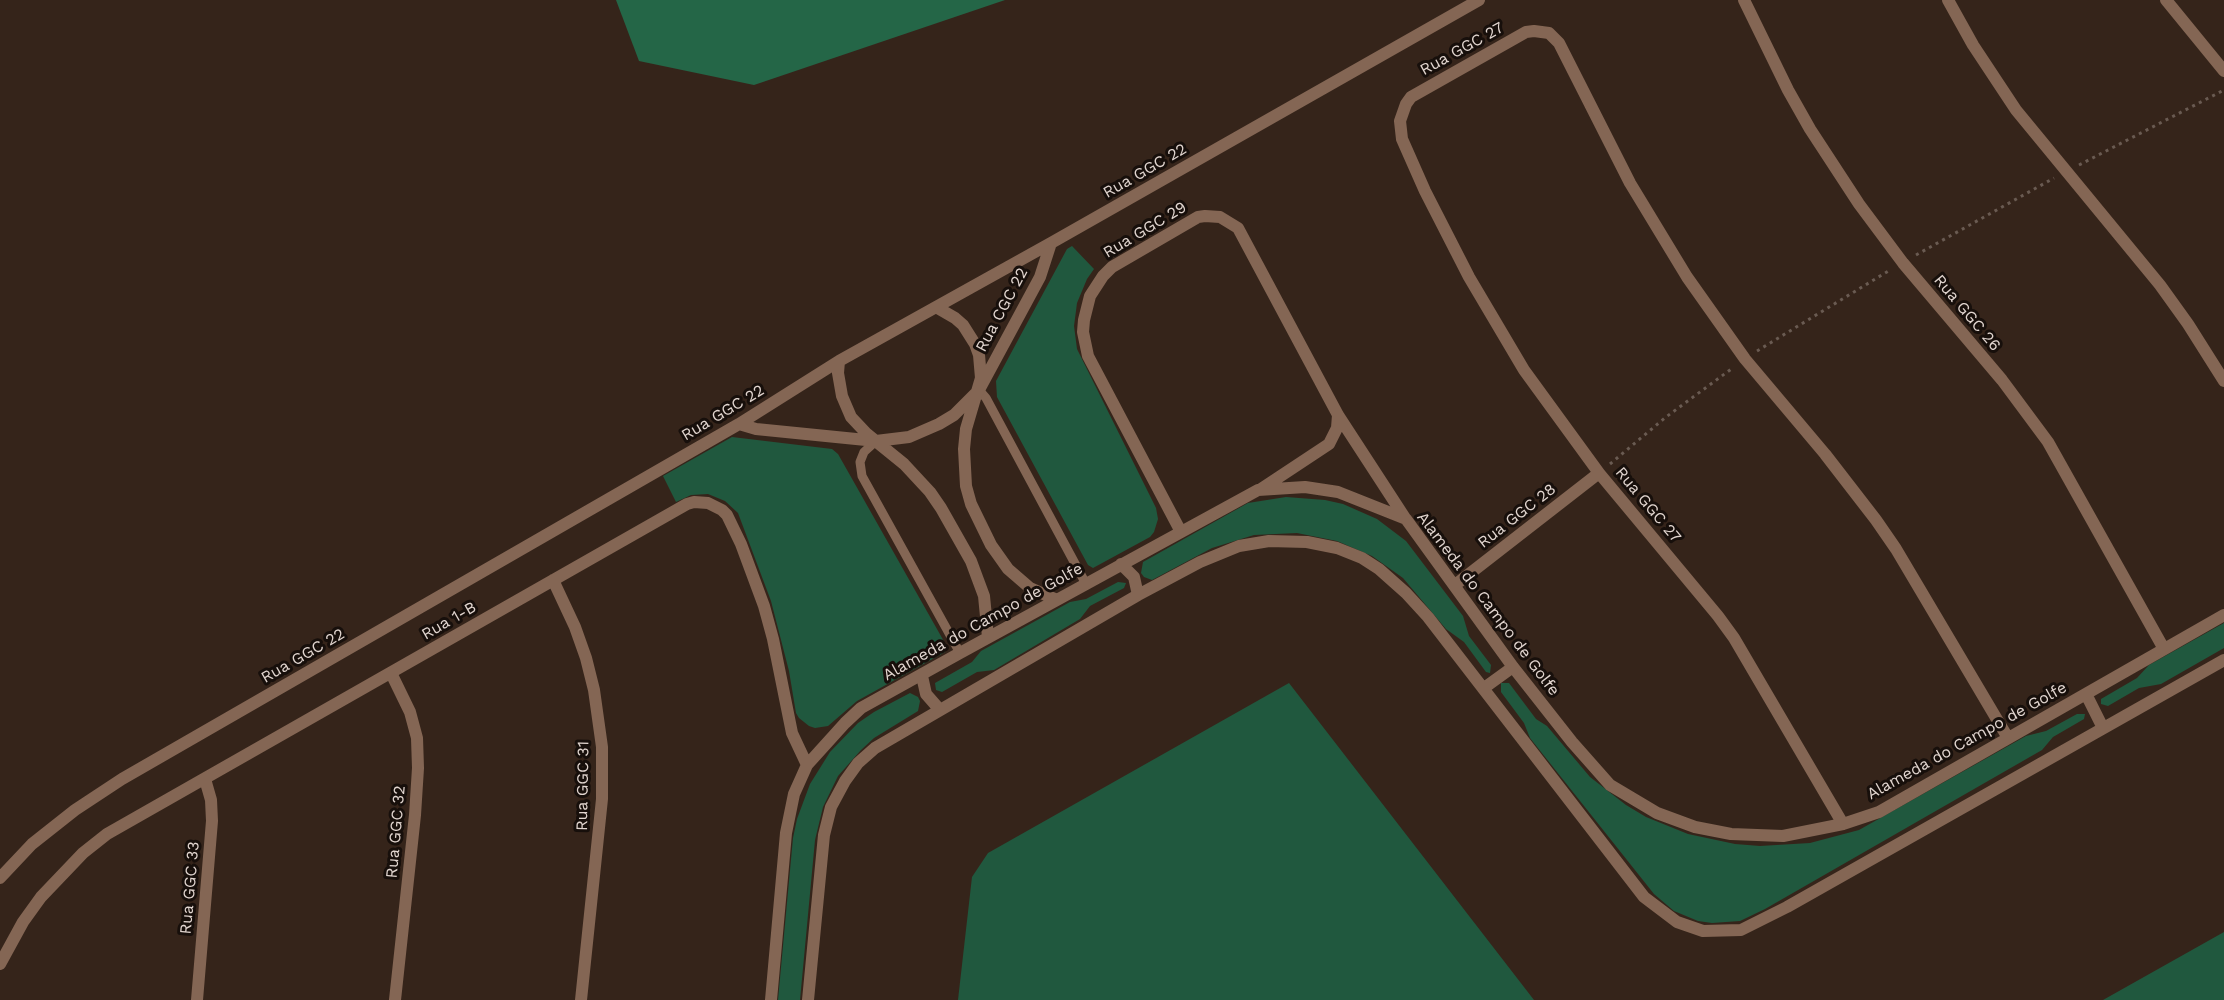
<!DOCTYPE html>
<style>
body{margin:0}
canvas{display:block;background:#35241a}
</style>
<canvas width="2224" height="1000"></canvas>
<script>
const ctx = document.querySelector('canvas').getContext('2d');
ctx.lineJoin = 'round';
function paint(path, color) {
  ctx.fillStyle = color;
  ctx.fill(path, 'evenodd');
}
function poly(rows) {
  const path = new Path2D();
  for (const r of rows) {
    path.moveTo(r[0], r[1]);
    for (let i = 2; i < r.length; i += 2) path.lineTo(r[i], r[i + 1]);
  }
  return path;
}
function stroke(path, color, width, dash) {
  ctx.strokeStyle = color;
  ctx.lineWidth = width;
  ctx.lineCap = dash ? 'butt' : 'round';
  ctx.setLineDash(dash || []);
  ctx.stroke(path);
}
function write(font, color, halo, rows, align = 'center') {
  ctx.font = font + ' "Work Sans",sans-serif';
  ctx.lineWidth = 6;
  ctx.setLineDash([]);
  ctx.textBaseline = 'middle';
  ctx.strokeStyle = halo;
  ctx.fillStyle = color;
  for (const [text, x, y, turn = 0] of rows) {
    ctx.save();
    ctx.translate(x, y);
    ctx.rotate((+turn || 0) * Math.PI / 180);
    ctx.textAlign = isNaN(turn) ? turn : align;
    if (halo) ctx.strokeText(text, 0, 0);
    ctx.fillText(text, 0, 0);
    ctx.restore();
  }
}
paint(poly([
 [1072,246,1094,269,1087,279,1077,303,1074,326,1077,349,1156,508,1158,519,1154,532,1150,537,1093,568,1088,565,997,397,996,381,1067,249],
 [732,437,832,449,838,454,946,645,945,652,857,701,828,726,815,728,809,726,799,718,796,713,789,671,771,601,738,513,725,501,708,494,691,495,676,502,663,476],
 [1286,497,1325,500,1343,504,1377,519,1406,541,1463,616,1469,636,1491,665,1490,673,1486,672,1464,642,1446,629,1403,578,1372,556,1337,541,1297,533,1254,535,1212,548,1152,580,1144,577,1141,573,1143,562,1248,503],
 [1118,582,1126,583,1124,588,1090,606,1080,619,994,670,977,672,942,692,936,690,935,683,972,662,981,651,1070,602,1086,599],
 [2224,623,2224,648,2161,684,2139,688,2108,706,2101,704,2101,699,2137,678,2149,665],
 [1289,683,1534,1000,958,1000,972,877,988,853],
 [1501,683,1509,683,1536,719,1547,726,1590,777,1626,805,1646,817,1688,834,1735,844,1760,846,1810,843,1859,830,2026,736,2046,731,2077,714,2085,714,2084,719,2053,737,2042,750,1765,909,1740,921,1712,923,1698,921,1674,911,1654,894,1530,738,1524,723,1501,692],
 [910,693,918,697,920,701,918,711,874,738,861,750,838,776,823,807,815,840,800,1000,778,1000,793,838,797,819,810,784,830,752,858,723,874,712],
 [2224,932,2224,1000,2103,1000]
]), '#20583e');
paint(poly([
 [616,0,1005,0,754,85,639,61]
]), '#246647');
stroke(poly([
 [2079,165,2224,90],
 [1916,255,2054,178],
 [1757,351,1890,270],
 [1610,464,1666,417,1734,367]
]), '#6a5b52', 3, [3, 4.5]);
stroke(poly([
 [979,390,986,398,1086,584],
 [876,441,864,452,860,462,862,476,960,653]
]), '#846654', 9);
stroke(poly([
 [1744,0,1788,90,1810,129,1859,204,1903,263,2002,380,2048,442,2164,649],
 [1948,0,1973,45,2016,110,2160,285,2188,324,2224,381],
 [2166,0,2224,71],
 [936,307,955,318,963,325,975,344,979,355,981,378,966,429,964,449,966,486,971,504,991,545,1008,569,1030,588,1057,600],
 [839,361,838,373,842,396,851,417,867,434,904,464,930,492,941,508,971,561,984,596,988,637],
 [739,424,756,429,876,441,909,437,939,424,954,415,979,390,1040,277,1051,243],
 [1261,489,1329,444,1337,428,1338,415],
 [1181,532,1088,356,1083,332,1084,320,1090,296,1103,276,1112,267,1198,217,1205,216,1220,217,1238,228,1338,415,1405,518],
 [1121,564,1134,577,1138,595],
 [553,580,575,627,586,658,594,690,602,747,602,799,581,1000],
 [1455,585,1599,473],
 [391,673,410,712,417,738,418,768,415,815,395,1000],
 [922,676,926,694,940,710],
 [1484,688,1513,667],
 [2086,694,2103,728],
 [1843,824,1734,638,1718,616,1599,473,1524,370,1469,277,1425,191,1402,139,1400,121,1406,104,1411,97,1526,32,1534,31,1549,33,1559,43,1630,183,1687,277,1745,359,1825,454,1876,520,1896,549,2008,738],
 [0,878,32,844,75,810,122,779,739,424,839,361,1051,243,1479,0],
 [0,964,23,922,41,897,83,853,107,834,687,504,694,502,708,503,722,510,727,515,741,544,764,606,773,639,792,733,807,765],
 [197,1000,212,821,211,800,205,779],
 [771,1000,786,833,794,794,807,765,845,723,861,708,960,653,1258,490,1305,487,1338,492,1406,519,1513,667,1572,742,1610,785,1657,813,1695,827,1731,834,1783,836,1843,824,1879,812,2224,615],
 [808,1000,824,835,831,807,845,781,858,763,875,748,1138,595,1200,562,1239,546,1269,541,1307,542,1337,548,1362,558,1379,569,1406,593,1428,617,1644,897,1677,922,1703,931,1741,930,1787,907,2224,660]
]), '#846654', 12);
write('16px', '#e2d6d0', '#170f0b', [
 ["Rua GGC 27",1462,49,-29],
 ["Rua GGC 22",1145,171,-30],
 ["Rua GGC 29",1145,230,-31],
 ["Rua CGC 22",1002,310,-62],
 ["Rua GGC 26",1967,313,50],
 ["Rua GGC 22",723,413,-31],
 ["Rua GGC 27",1648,505,50],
 ["Rua GGC 28",1517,516,-38],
 ["Alameda do Campo de Golfe",1488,604,53],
 ["Rua 1-B",449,621,-30],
 ["Alameda do Campo de Golfe",983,622,-29],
 ["Rua GGC 22",303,656,-30],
 ["Alameda do Campo de Golfe",1967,741,-29],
 ["Rua GGC 31",583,786,-89],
 ["Rua GGC 32",396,832,-85],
 ["Rua GGC 33",190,888,-85]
]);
</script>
